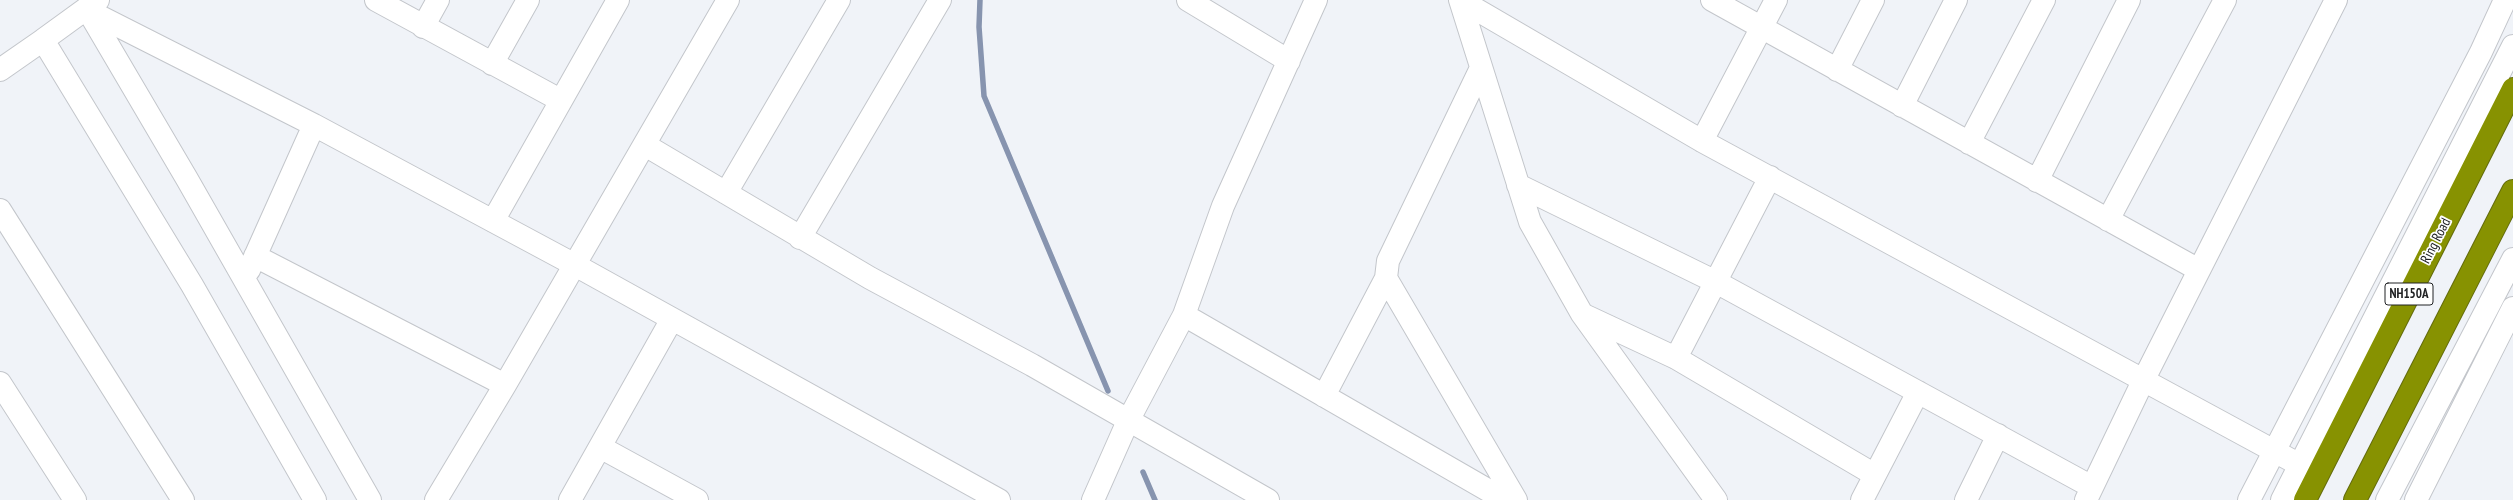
<!DOCTYPE html>
<style>
body{margin:0}
canvas{display:block;background:#f0f3f8}
</style>
<canvas width="2513" height="500"></canvas>
<script>
const ctx = document.querySelector('canvas').getContext('2d');
ctx.lineJoin = 'round';
function poly(rows) {
  const path = new Path2D();
  for (const r of rows) {
    path.moveTo(r[0], r[1]);
    for (let i = 2; i < r.length; i += 2) path.lineTo(r[i], r[i + 1]);
  }
  return path;
}
function stroke(path, color, width, dash) {
  ctx.strokeStyle = color;
  ctx.lineWidth = width;
  ctx.lineCap = dash ? 'butt' : 'round';
  ctx.setLineDash(dash || []);
  ctx.stroke(path);
}
function write(font, color, halo, rows, align = 'center') {
  ctx.font = font + ' "PT Sans Narrow",sans-serif';
  ctx.lineWidth = 3.5;
  ctx.setLineDash([]);
  ctx.textBaseline = 'middle';
  ctx.strokeStyle = halo;
  ctx.fillStyle = color;
  for (const [text, x, y, turn = 0] of rows) {
    ctx.save();
    ctx.translate(x, y);
    ctx.rotate((+turn || 0) * Math.PI / 180);
    ctx.textAlign = isNaN(turn) ? turn : align;
    if (halo) ctx.strokeText(text, 0, 0);
    ctx.fillText(text, 0, 0);
    ctx.restore();
  }
}
stroke(poly([
 [980,0,979,27,984,96,1108,391],
 [1143,472,1155,500]
]), '#8794af', 5.5);
const street = poly([
 [98,0,43,40,192,285,315,500],
 [376,0,560,100],
 [1188,0,1289,61],
 [1460,0,1702,141,2300,465],
 [1460,0,1530,222,1582,314,1716,500],
 [1712,0,2199,270],
 [87,9,187,179,370,500],
 [87,10,314,125,575,265,999,500],
 [423,27,438,0],
 [492,64,528,0],
 [0,70,43,40],
 [1480,70,1388,261,1386,278,1516,500],
 [1837,70,1873,0],
 [1902,106,1956,0],
 [1702,141,1776,0],
 [1969,143,2044,0],
 [645,145,870,278,1032,365,1268,500],
 [2037,181,2129,0],
 [1518,185,1716,282,2092,487],
 [726,193,839,0],
 [2108,220,2225,0],
 [493,221,618,0],
 [800,238,940,0],
 [255,256,505,385],
 [249,270,314,125],
 [1184,315,1505,500],
 [1584,315,1676,358,1875,475],
 [1676,358,1770,177],
 [0,383,75,500],
 [1324,396,1386,278],
 [600,447,697,500],
 [436,500,505,385,728,0],
 [570,500,672,319],
 [1093,500,1128,421,1184,315,1223,206,1316,0],
 [1862,500,1918,392],
 [1966,500,1998,435],
 [2086,500,2144,379,2336,0]
]);
const secondary = poly([
 [0,210,183,500],
 [2249,500,2481,52,2505,0],
 [2282,500,2513,46],
 [2387,500,2513,259],
 [2416,500,2513,308]
]);
const highway = poly([
 [2305,500,2513,89],
 [2355,500,2513,191]
]);
stroke(street, '#c3c6cb', 24);
stroke(secondary, '#c3c6cb', 24);
stroke(highway, '#636b0d', 24);
stroke(street, '#fff', 22);
stroke(secondary, '#fff', 22);
stroke(highway, '#879201', 22);
for (const [x, y, w] of [
 [2409,294,48]
]) {
  const box = new Path2D();
  box.roundRect(x - w / 2, y - 11, w, 22, 3);
  ctx.fillStyle = '#fff';
  ctx.fill(box);
  stroke(box, '#212224', 1);
}
write('bold 13px', '#212224', null, [
 ["NH150A",2409,294]
]);
write('14px', '#212224', '#fff', [
 ["Ring Road",2436,241,-63]
]);
</script>
